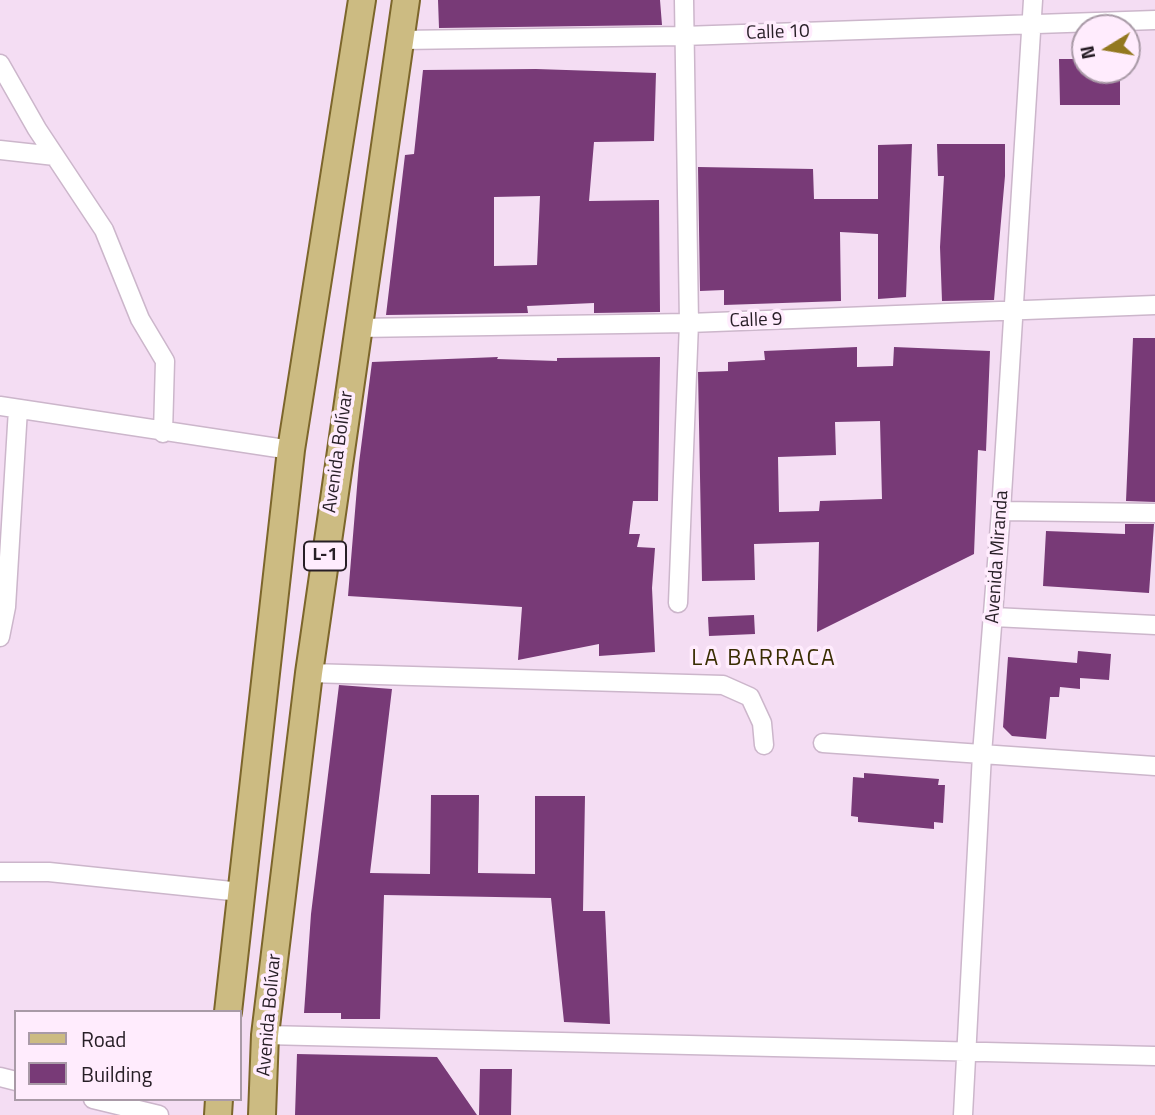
<!DOCTYPE html>
<meta charset="utf-8">
<style>
body{margin:0}
#map{position:relative;width:1155px;height:1115px;overflow:hidden;background:#f4ddf3;font-family:"Titillium Web",sans-serif}
canvas{display:block}
.legend{position:absolute;left:14px;top:1010px;width:228px;height:91px;box-sizing:border-box;background:#ffecfd;border:2px solid #a99aa7;margin:0;padding:9px 12px;list-style:none;font-size:21px;color:#271e26}
.legend li{display:flex;align-items:center;gap:14px;height:35px}
.legend b{width:35px;border:2px solid #a99aa7}
.north{position:absolute;left:1071px;top:14px;width:70px;height:70px;box-sizing:border-box;background:#ffecfd;border:2px solid #a99aa7;border-radius:50%;rotate:259deg;font-size:19px;font-weight:700;line-height:28px;text-align:center;color:#271e26}
.north::after{content:'';display:block;margin:auto;width:24px;height:32px;background:#93781f;clip-path:polygon(50% 0,100% 100%,50% 72%,0 100%)}
</style>
<div id="map">
<canvas width="1155" height="1115"></canvas>
<ul class="legend">
<li><b style="height:9px;background:#ccbb82"></b>Road</li>
<li><b style="height:19px;background:#783a77"></b>Building</li>
</ul>
<div class="north">N</div>
</div>
<script>
const ctx = document.querySelector('canvas').getContext('2d');
ctx.lineJoin = 'round';
function paint(path, color) {
  ctx.fillStyle = color;
  ctx.fill(path, 'evenodd');
}
function poly(rows) {
  const path = new Path2D();
  for (const r of rows) {
    path.moveTo(r[0], r[1]);
    for (let i = 2; i < r.length; i += 2) path.lineTo(r[i], r[i + 1]);
  }
  return path;
}
function stroke(path, color, width, dash) {
  ctx.strokeStyle = color;
  ctx.lineWidth = width;
  ctx.lineCap = dash ? 'butt' : 'round';
  ctx.setLineDash(dash || []);
  ctx.stroke(path);
}
function write(font, color, halo, rows, align = 'center') {
  ctx.font = font + ' "Titillium Web",sans-serif';
  ctx.lineWidth = 7;
  ctx.setLineDash([]);
  ctx.textBaseline = 'middle';
  ctx.strokeStyle = halo;
  ctx.fillStyle = color;
  for (const [text, x, y, turn = 0] of rows) {
    ctx.save();
    ctx.translate(x, y);
    ctx.rotate((+turn || 0) * Math.PI / 180);
    ctx.textAlign = isNaN(turn) ? turn : align;
    if (halo) ctx.strokeText(text, 0, 0);
    ctx.fillText(text, 0, 0);
    ctx.restore();
  }
}
paint(poly([
 [438,0,660,0,662,25,439,28],
 [1059,59,1085,59,1085,70,1120,70,1120,105,1060,105],
 [536,69,656,73,654,141,594,142,589,201,659,200,660,312,594,313,594,303,527,306,528,313,386,315,405,155,414,154,423,70],
 [540,196,537,265,494,266,494,197],
 [912,144,906,297,878,299,878,234,840,232,841,301,724,305,724,290,700,291,698,167,813,169,814,199,878,199,878,145],
 [937,144,1005,144,1005,176,994,300,942,301,940,247,944,176,938,176],
 [1133,338,1155,338,1155,502,1126,501],
 [857,347,857,367,893,366,894,347,990,351,986,451,978,450,974,554,817,632,819,542,754,544,755,580,702,581,698,372,728,371,728,362,765,360,764,351],
 [880,421,882,499,820,501,819,511,779,512,778,457,836,455,835,422],
 [498,357,497,359,557,361,557,358,660,357,658,501,633,501,629,534,640,534,637,547,655,548,652,588,655,652,599,656,599,644,518,660,522,607,348,596,359,463,372,362],
 [1125,524,1154,524,1149,593,1043,586,1046,531,1125,534],
 [754,615,755,634,709,636,708,617],
 [1078,651,1111,654,1109,680,1080,678,1080,689,1060,687,1059,697,1050,697,1046,739,1012,736,1003,727,1008,657,1077,663],
 [339,685,392,689,370,873,430,874,431,795,479,795,478,873,535,874,535,796,585,796,583,911,605,911,610,1024,564,1022,551,898,384,895,380,1019,341,1019,341,1013,304,1013,311,914],
 [864,773,939,779,938,785,945,785,943,823,934,822,934,829,858,822,858,817,851,816,853,777,864,778],
 [297,1054,437,1057,477,1115,295,1115],
 [480,1069,512,1069,511,1115,479,1115]
]), '#783a77');
const minor = poly([
 [401,40,683,36,1155,20],
 [0,64,37,129,104,230,140,319,165,361,163,433],
 [0,150,55,156],
 [357,328,689,323,1155,305],
 [0,406,291,450],
 [1001,511,1155,513],
 [678,603,689,323,684,0],
 [994,617,1155,625],
 [0,637,6,607,18,409],
 [309,673,723,685,750,697,762,723,764,745],
 [823,743,1155,766],
 [0,872,49,872,241,892],
 [265,1035,1155,1056],
 [0,1077,16,1081],
 [93,1099,159,1115],
 [963,1115,982,754,1001,511,1033,0]
]);
const primary = poly([
 [228,1012,291,450,362,0],
 [218,1115,219,1099],
 [262,1115,265,1035,309,673,406,0]
]);
stroke(minor, '#ccb6cb', 21);
stroke(primary, '#7c662b', 30);
stroke(minor, '#fff', 18);
stroke(primary, '#ccbb82', 26);
for (const [x, y, w] of [
 [325,556,42]
]) {
  const box = new Path2D();
  box.roundRect(x - w / 2, y - 14.5, w, 29, 5);
  ctx.fillStyle = '#ffecfd';
  ctx.fill(box);
  stroke(box, '#271e26', 2);
}
write('bold 18px', '#271e26', null, [
 ["L-1",325,556]
]);
write('19px', '#271e26', '#ffecfd', [
 ["Calle 10",778,33,-2],
 ["Calle 9",756,321,-2],
 ["Avenida Bolívar",339,452,-82],
 ["Avenida Miranda",998,557,-86],
 ["Avenida Bolívar",270,1015,-85]
]);
ctx.letterSpacing = '2px';
write('23px', '#392d02', '#ffecfd', [
 ["LA BARRACA",764,659]
]);
ctx.letterSpacing = '0px';
</script>
